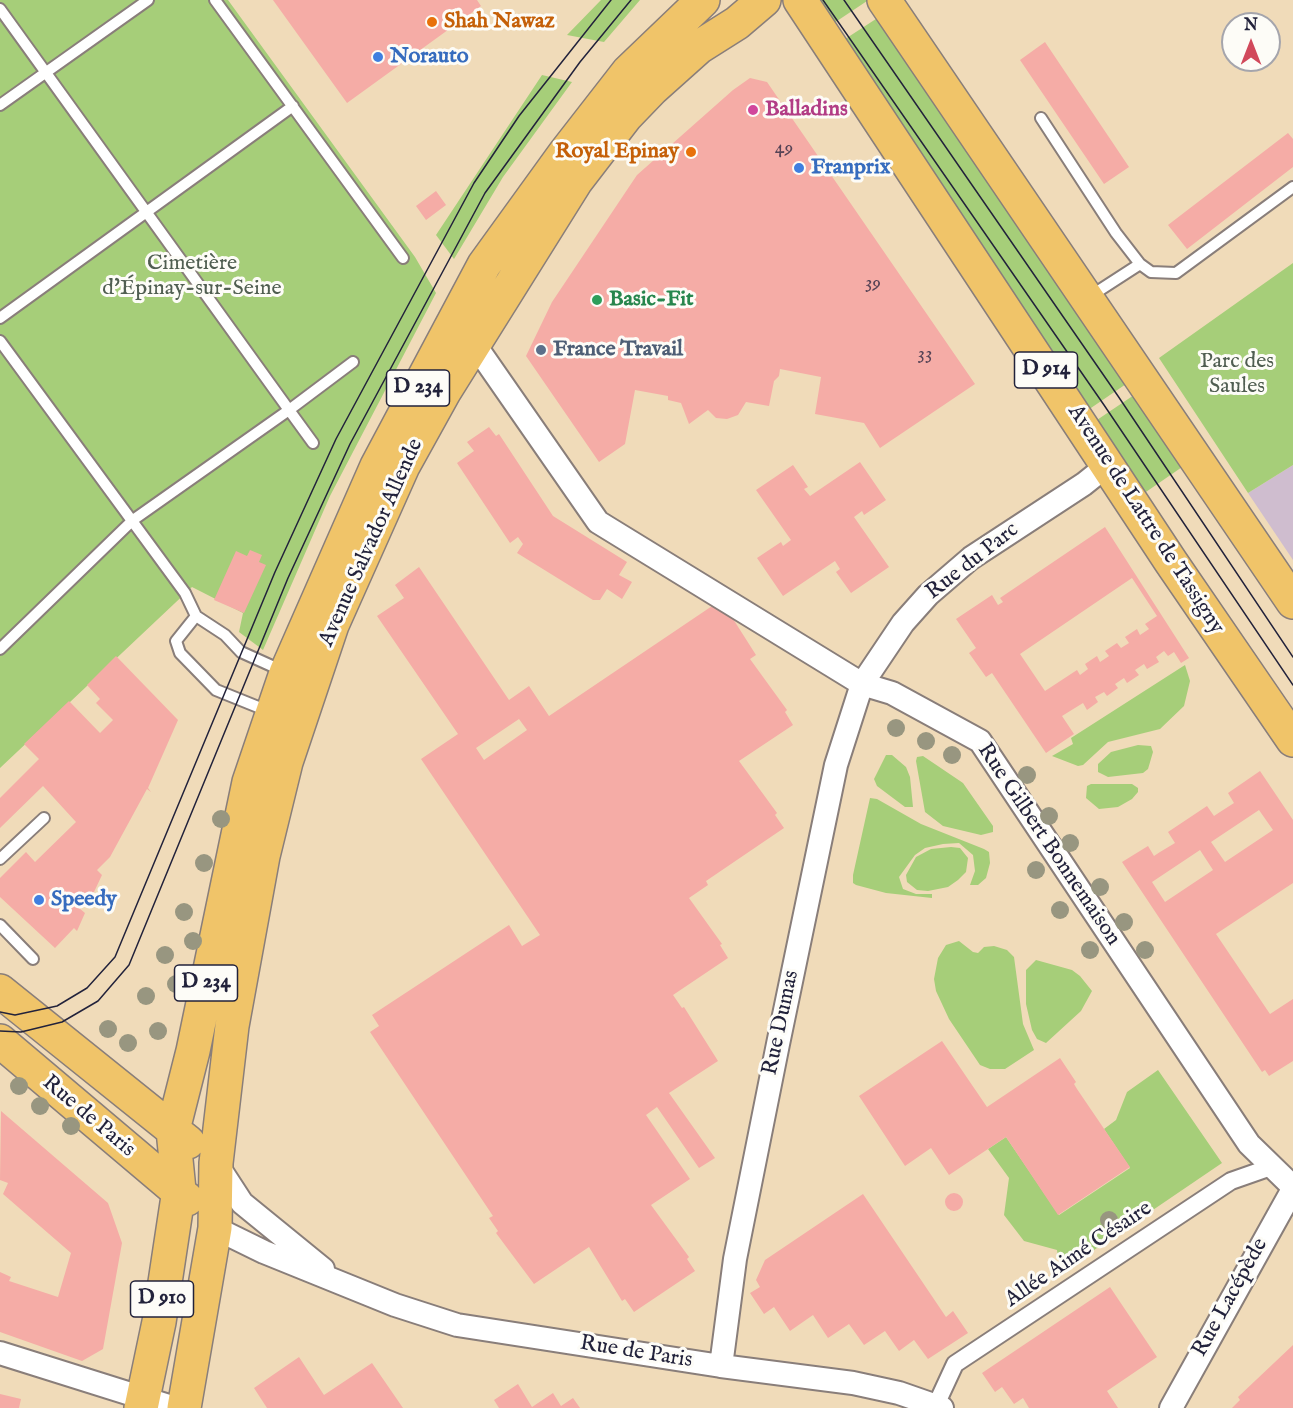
<!DOCTYPE html>
<meta charset="utf-8">
<style>
body{margin:0}
#map{position:relative;width:1293px;height:1408px;overflow:hidden;background:#f0dbb9;font-family:"IM FELL English",serif}
canvas{display:block}
.north{position:absolute;left:1221px;top:12px;width:60px;height:60px;box-sizing:border-box;background:#fdfcf7;border:2px solid #a5a5ac;border-radius:50%;rotate:0deg;font-size:16px;font-weight:700;line-height:24px;text-align:center;color:#22223b}
.north::after{content:'';display:block;margin:auto;width:21px;height:27px;background:#d1495b;clip-path:polygon(50% 0,100% 100%,50% 72%,0 100%)}
</style>
<div id="map">
<canvas width="1293" height="1408"></canvas>
<div class="north">N</div>
</div>
<script>
const ctx = document.querySelector('canvas').getContext('2d');
ctx.lineJoin = 'round';
function paint(path, color) {
  ctx.fillStyle = color;
  ctx.fill(path, 'evenodd');
}
function poly(rows) {
  const path = new Path2D();
  for (const r of rows) {
    if (r.length === 3) {
      path.moveTo(r[0] + r[2], r[1]);
      path.arc(r[0], r[1], r[2], 0, 2 * Math.PI);
      continue;
    }
    path.moveTo(r[0], r[1]);
    for (let i = 2; i < r.length; i += 2) path.lineTo(r[i], r[i + 1]);
  }
  return path;
}
function stroke(path, color, width, dash) {
  ctx.strokeStyle = color;
  ctx.lineWidth = width;
  ctx.lineCap = dash ? 'butt' : 'round';
  ctx.setLineDash(dash || []);
  ctx.stroke(path);
}
function write(font, color, halo, rows, align = 'center') {
  ctx.font = font + ' "IM FELL English",serif';
  ctx.lineWidth = 6;
  ctx.setLineDash([]);
  ctx.textBaseline = 'middle';
  ctx.strokeStyle = halo;
  ctx.fillStyle = color;
  for (const [text, x, y, turn = 0] of rows) {
    ctx.save();
    ctx.translate(x, y);
    ctx.rotate((+turn || 0) * Math.PI / 180);
    ctx.textAlign = isNaN(turn) ? turn : align;
    if (halo) ctx.strokeText(text, 0, 0);
    ctx.fillText(text, 0, 0);
    ctx.restore();
  }
}
paint(poly([
 [1293,465,1293,560,1248,493]
]), '#cfbdcf');
paint(poly([
 [0,0,228,0,415,257,436,293,330,496,263,650,239,632,243,613,192,587,0,768],
 [601,0,640,0,604,42,567,35],
 [821,0,866,0,867,1,828,27,819,3],
 [879,17,1129,382,1088,410,839,43],
 [542,75,572,82,503,177,454,259,436,235],
 [1293,263,1293,465,1248,493,1159,358],
 [1137,393,1185,465,1143,494,1094,422],
 [1185,665,1190,681,1184,706,1160,729,1108,742,1083,765,1078,766,1052,756,1073,744,1071,738],
 [1138,745,1151,746,1153,752,1148,769,1143,773,1108,777,1098,772,1098,764,1111,752],
 [886,755,892,755,906,767,910,777,913,807,905,807,877,786,874,779],
 [923,756,963,783,993,826,993,832,981,835,943,826,925,812,916,761,917,757],
 [1091,784,1132,784,1138,788,1138,792,1132,799,1118,807,1099,809,1086,798,1087,786],
 [870,798,877,799,921,824,984,849,989,852,990,863,986,878,978,885,970,885,975,871,973,855,959,843,943,844,925,848,915,855,899,877,903,889,916,894,932,894,932,898,886,893,856,885,853,883,853,875],
 [951,847,960,848,968,858,966,872,958,880,948,887,928,891,917,890,907,882,906,875,916,857,931,849],
 [959,941,973,952,978,953,984,947,994,946,1007,950,1014,957,1023,1024,1034,1050,1005,1069,990,1069,980,1065,949,1019,936,991,934,979,938,958,946,945],
 [1036,960,1072,970,1080,976,1092,991,1081,1011,1046,1043,1037,1039,1032,1030,1026,1004,1026,970],
 [1158,1070,1222,1163,1069,1267,1062,1257,1058,1258,1057,1250,1024,1241,1004,1215,1009,1178,988,1149,1006,1137,1059,1215,1130,1168,1104,1129,1116,1120,1127,1092]
]), '#a6ce79');
paint(poly([
 [273,0,477,0,481,6,347,103],
 [1045,42,1129,167,1104,184,1020,60],
 [750,78,767,82,975,384,880,448,864,423,815,414,821,377,780,369,779,376,774,381,769,406,746,402,738,415,727,419,716,418,708,410,689,424,681,403,668,400,668,396,635,390,625,444,599,462,526,356,552,302,637,175,733,90],
 [1288,133,1293,139,1293,167,1187,249,1168,225],
 [436,191,446,205,426,220,416,206],
 [489,427,496,436,499,434,553,516,627,562,619,575,632,582,622,599,607,589,600,600,593,600,517,553,523,544,518,537,510,543,457,463,474,451,467,442],
 [860,462,886,500,864,515,862,511,854,517,889,567,851,593,836,572,840,569,835,561,783,596,757,558,781,542,783,546,791,540,756,490,793,465,808,487,804,489,810,496],
 [1105,527,1189,658,1181,663,1174,652,1168,656,1164,651,1156,657,1159,662,1147,669,1144,664,1135,670,1139,675,1127,683,1124,678,1115,684,1118,688,1107,696,1104,692,1095,697,1098,702,1087,710,1083,703,1062,716,1074,734,1046,753,992,673,986,677,969,653,976,648,956,619,992,595,998,605,1003,602,1000,598],
 [1132,578,1157,616,1145,624,1149,629,1140,635,1137,629,1125,637,1129,643,1121,648,1117,643,1105,651,1109,656,1100,662,1097,656,1085,664,1088,669,1080,675,1077,670,1045,691,1020,654],
 [250,550,262,555,259,562,266,565,244,613,214,600,236,551,247,556],
 [419,567,509,700,529,686,549,716,721,600,756,655,750,659,787,710,785,712,793,725,739,761,777,813,775,815,784,828,706,881,708,885,689,898,722,944,720,945,728,958,673,995,682,1008,684,1007,718,1061,669,1093,715,1158,699,1168,657,1107,646,1115,690,1179,651,1205,689,1257,687,1259,695,1271,634,1312,625,1299,622,1301,589,1247,534,1284,496,1233,498,1231,489,1218,493,1216,370,1032,379,1026,372,1015,509,925,522,946,540,935,421,759,458,734,377,616,404,598,395,585],
 [519,719,527,730,484,760,476,748],
 [116,656,178,720,148,788,151,792,147,789,110,857,97,870,102,875,94,892,79,908,85,913,77,931,74,928,55,948,0,897,0,878,26,852,35,862,76,822,43,786,0,828,0,798,39,759,24,744,69,701,100,733,113,720,96,703,100,699,87,685],
 [1260,771,1293,820,1293,883,1216,934,1270,1014,1293,999,1293,1061,1269,1076,1265,1070,1262,1072,1122,862,1148,846,1154,856,1160,852,1175,843,1168,832,1207,806,1214,816,1220,812,1234,803,1228,793],
 [1259,810,1273,830,1225,862,1211,842],
 [1200,850,1213,870,1165,902,1152,882],
 [942,1041,987,1107,1060,1058,1076,1082,1074,1084,1077,1089,1130,1167,1058,1215,1006,1137,949,1175,931,1148,905,1166,859,1096],
 [1,1111,108,1203,122,1243,103,1349,82,1361,0,1332,0,1272,11,1277,9,1281,58,1297,71,1253,3,1194,8,1183,0,1180],
 [954,1202,9],
 [863,1194,946,1317,953,1311,968,1333,928,1359,914,1340,899,1351,885,1331,864,1345,849,1324,828,1338,813,1315,790,1331,774,1307,764,1314,750,1293,760,1287,756,1280,765,1260],
 [1110,1287,1157,1357,1107,1391,1118,1408,1029,1408,1023,1398,1014,1404,1002,1387,995,1392,982,1373],
 [1293,1345,1293,1408,1232,1408,1240,1400,1238,1397],
 [299,1357,324,1395,372,1363,403,1408,267,1408,254,1388],
 [518,1384,532,1407,553,1393,561,1406,573,1398,580,1408,499,1408,494,1400],
 [0,1394,21,1399,19,1408,0,1408]
]), '#f5aca6');
const service = poly([
 [215,0,403,258],
 [0,9,289,410,133,520,0,649],
 [0,105,148,0],
 [1041,118,1116,233,1140,264],
 [1089,297,1140,264,1151,272,1176,273,1293,187],
 [0,318,293,106],
 [0,341,185,593,196,616],
 [313,443,289,410,353,362],
 [268,711,216,690,180,653,176,641,196,616,225,635,241,652,283,671],
 [0,859,44,818],
 [0,925,33,959]
]);
const pedestrian = poly([
 [936,1405,955,1364,1231,1181,1271,1167]
]);
const minor = poly([
 [475,345,598,522,862,684,892,693,980,741,1249,1144,1293,1187],
 [216,1163,242,1203,323,1269],
 [215,1228,264,1252,395,1305,457,1325,721,1366,853,1383,899,1393,942,1408],
 [0,1353,175,1408],
 [721,1366,735,1259,778,1044,836,765,862,684,903,623,928,595,971,558,1084,484,1109,464],
 [1171,1408,1293,1189]
]);
const primary = poly([
 [800,0,1171,562,1293,740],
 [884,0,1293,602],
 [0,991,188,1142],
 [0,1041,187,1199],
 [141,1408,159,1322,179,1190,173,1130,193,1051,249,782,286,673,377,466,484,265,565,153,628,72,703,0],
 [184,1408,215,1228,216,1163,232,1026,263,856,286,762,332,625,403,466,444,392,576,181,626,116,652,89,699,47,737,23,764,0]
]);
stroke(service, '#897e7a', 14);
stroke(pedestrian, '#897e7a', 20);
stroke(minor, '#897e7a', 26);
stroke(primary, '#897e7a', 36);
stroke(service, '#fff', 10);
stroke(pedestrian, '#fff', 16);
stroke(minor, '#fff', 22);
stroke(primary, '#f0c469', 33);
stroke(poly([
 [823,0,1104,405,1293,685],
 [844,0,1118,396,1293,657],
 [0,1012,15,1015,57,1006,87,988,115,957,275,572,336,439,474,183,519,116,611,0],
 [0,1031,21,1032,62,1022,98,1001,129,965,288,578,350,444,485,193,580,62,631,0]
]), '#22223b', 1.5);
ctx.fillStyle = '#989680';
for (const [x, y] of [
 [896,728],
 [926,741],
 [952,755],
 [1027,775],
 [1049,816],
 [221,819],
 [1070,843],
 [204,863],
 [1036,870],
 [1100,887],
 [1060,910],
 [184,912],
 [1124,922],
 [193,941],
 [1090,950],
 [1145,950],
 [165,955],
 [176,984],
 [146,996],
 [108,1029],
 [158,1031],
 [128,1043],
 [19,1086],
 [40,1106],
 [71,1126],
 [1109,1220]
]) {
  ctx.beginPath();
  ctx.arc(x, y, 9, 0, 2 * Math.PI);
  ctx.fill();
}
for (const [x, y, r, color] of [
 [432,22,6,"#e8710a"],
 [378,57,6,"#3f7fe0"],
 [753,110,6,"#d1479c"],
 [691,152,6,"#e8710a"],
 [799,168,6,"#3f7fe0"],
 [597,300,6,"#2e9e5b"],
 [541,350,6,"#5c6f8a"],
 [39,900,6,"#3f7fe0"]
]) {
  const dot = new Path2D();
  dot.arc(x, y, r, 0, 2 * Math.PI);
  ctx.fillStyle = color;
  ctx.fill(dot);
  stroke(dot, '#fdfcf7', 2);
}
write('20px', '#574456', null, [
 ["49",784,149],
 ["39",873,284],
 ["33",925,355]
]);
for (const [x, y, w] of [
 [1046,370,63],
 [418,388,63],
 [206,983,63],
 [162,1299,63]
]) {
  const box = new Path2D();
  box.roundRect(x - w / 2, y - 18, w, 36, 4.5);
  ctx.fillStyle = '#fdfcf7';
  ctx.fill(box);
  stroke(box, '#22223b', 1.5);
}
write('bold 21px', '#22223b', null, [
 ["D 914",1046,370],
 ["D 234",418,388],
 ["D 234",206,983],
 ["D 910",162,1299]
]);
write('bold 22px', '#c56008', '#fdfcf7', [
 ["Shah Nawaz",444,22],
 ["Royal Epinay",679,152,"right"]
], 'left');
write('bold 22px', '#366cbe', '#fdfcf7', [
 ["Norauto",390,57],
 ["Franprix",811,168],
 ["Speedy",51,900]
], 'left');
write('bold 22px', '#b23c85', '#fdfcf7', [
 ["Balladins",765,110]
], 'left');
write('22px', '#505e51', '#fdfcf7', [
 ["Cimetière",192,264],
 ["d'Épinay-sur-Seine",192,289],
 ["Parc des",1237,362],
 ["Saules",1237,387]
]);
write('bold 22px', '#27864d', '#fdfcf7', [
 ["Basic-Fit",609,300]
], 'left');
write('bold 22px', '#4e5e75', '#fdfcf7', [
 ["France Travail",553,350]
], 'left');
write('22px', '#22223b', '#fdfcf7', [
 ["Avenue de Lattre de Tassigny",1145,520,57],
 ["Avenue Salvador Allende",372,543,-66],
 ["Rue du Parc",973,562,-38],
 ["Rue Gilbert Bonnemaison",1048,845,56],
 ["Rue Dumas",782,1023,-78],
 ["Rue de Paris",88,1117,40],
 ["Allée Aimé Césaire",1079,1255,-34],
 ["Rue Lacépède",1231,1298,-61],
 ["Rue de Paris",636,1353,9]
]);
</script>
